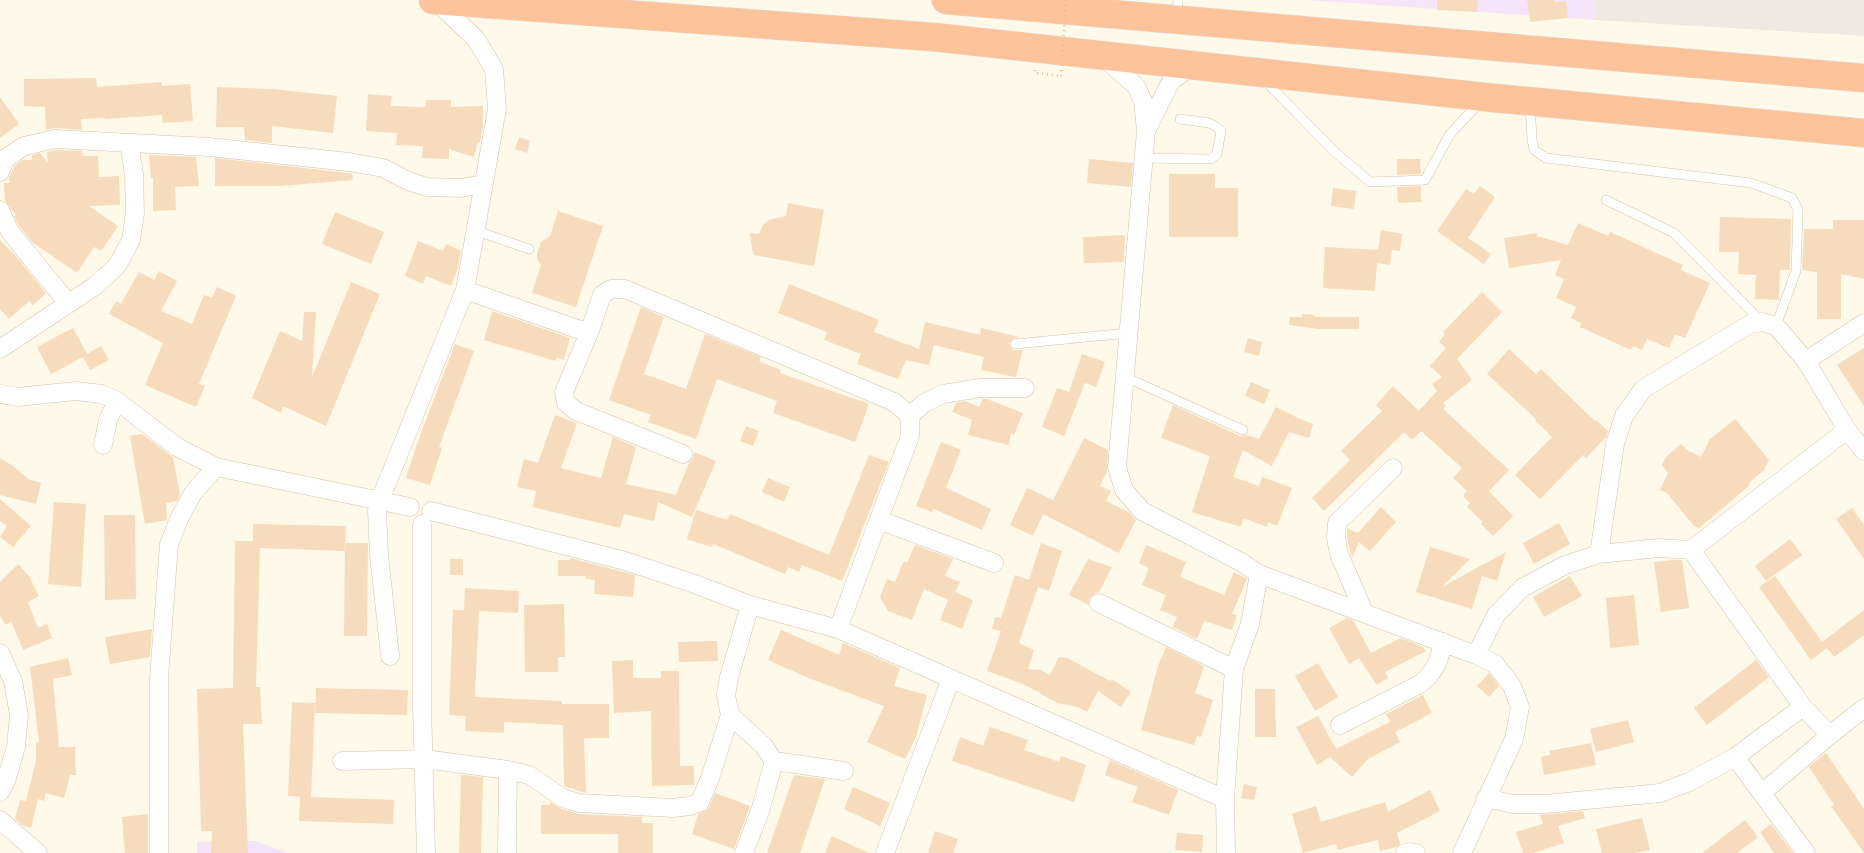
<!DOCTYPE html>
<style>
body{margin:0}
canvas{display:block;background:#fef9e8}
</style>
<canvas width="1864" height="853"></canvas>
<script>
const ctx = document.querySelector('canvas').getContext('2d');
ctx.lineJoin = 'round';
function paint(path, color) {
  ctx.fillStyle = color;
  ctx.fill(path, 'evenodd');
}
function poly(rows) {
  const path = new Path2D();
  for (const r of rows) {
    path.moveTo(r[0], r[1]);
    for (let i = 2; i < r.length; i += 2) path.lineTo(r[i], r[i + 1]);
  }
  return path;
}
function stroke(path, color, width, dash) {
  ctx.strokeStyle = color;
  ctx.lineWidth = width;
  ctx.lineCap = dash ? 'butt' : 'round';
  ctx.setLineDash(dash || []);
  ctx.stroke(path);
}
paint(poly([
 [1594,0,1864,0,1864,36,1596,20]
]), '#efeae1');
paint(poly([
 [1308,0,1594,0,1596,20,1595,20],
 [256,841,287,853,197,853,197,842]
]), '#f6e4fb');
paint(poly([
 [1437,0,1478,0,1477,12,1437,10],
 [1527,0,1554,0,1555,2,1566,1,1568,18,1530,22],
 [96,78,97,87,162,82,162,86,190,84,193,121,163,123,162,115,105,119,105,118,81,119,82,130,55,128,46,130,45,107,24,106,24,79],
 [217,87,273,89,337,96,333,133,272,126,272,143,245,140,244,127,216,127],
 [368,94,392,96,391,106,426,107,426,100,451,100,451,107,483,106,483,126,480,142,478,142,474,157,449,149,449,159,422,158,423,146,396,145,397,133,366,131],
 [0,97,19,124,0,138],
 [519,137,530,141,527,153,515,149],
 [56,150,82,151,83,156,98,156,99,177,119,176,120,205,89,206,118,226,101,251,94,247,77,273,32,242,19,226,14,216,16,215,5,201,4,183,10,183,9,177,15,165,22,160,32,160,32,155,40,153,48,163,47,152],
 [149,155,196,157,199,186,175,187,176,210,153,211,153,178,151,178],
 [215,158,348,173,352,173,353,180,280,186,215,186],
 [1089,159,1133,163,1131,187,1087,183],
 [1397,159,1420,159,1421,174,1397,175],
 [1169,174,1215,174,1215,188,1238,188,1238,237,1169,237],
 [1421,186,1421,202,1398,203,1397,187],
 [1480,186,1495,197,1468,238,1491,254,1484,264,1437,231,1466,189,1474,194],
 [1333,188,1356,191,1354,209,1331,206],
 [788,203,824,210,814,266,754,255,752,249,750,233,759,234,763,225,769,220,786,216],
 [558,211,603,226,576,307,532,293,541,265,537,259,537,253,541,242,550,236],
 [335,212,384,232,371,264,322,244],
 [1720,217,1791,219,1790,270,1780,270,1779,300,1755,299,1756,275,1738,274,1739,252,1719,252],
 [1833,220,1864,220,1864,279,1841,274,1841,319,1817,319,1817,272,1802,270,1804,229,1833,229],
 [1578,223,1608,236,1610,232,1683,265,1681,270,1710,283,1685,338,1675,334,1669,348,1647,339,1642,350,1633,346,1631,350,1580,327,1581,323,1571,318,1576,307,1556,298,1564,279,1555,275,1561,260,1509,268,1504,238,1537,233,1537,236,1568,245],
 [1381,230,1402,234,1400,251,1392,250,1390,265,1377,263,1375,291,1323,288,1325,247,1378,250],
 [1125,235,1124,262,1084,263,1083,237],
 [0,240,15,255,46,293,33,305,29,301,9,319,0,309],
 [418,241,443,251,446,244,461,251,458,268,451,286,426,276,423,284,405,276],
 [159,271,177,281,161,311,192,324,204,295,212,298,217,287,236,296,199,384,205,386,196,407,145,385,163,343,109,314,116,301,121,304,139,272,154,280],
 [351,282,380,294,326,426,283,406,281,413,252,398,280,331,302,341,304,312,316,312,312,377],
 [789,284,879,320,874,332,919,349,925,322,980,335,981,328,1019,337,1012,339,1009,344,1013,350,1023,350,1016,377,981,370,984,357,934,345,929,365,906,360,898,379,857,364,861,354,824,340,827,332,778,313],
 [1482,292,1502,312,1457,359,1472,380,1443,403,1446,406,1443,409,1509,470,1489,491,1513,516,1493,536,1481,524,1483,522,1467,507,1470,503,1463,496,1467,491,1453,478,1462,468,1421,431,1412,440,1404,432,1324,511,1312,498,1350,460,1341,451,1382,411,1376,405,1393,386,1419,411,1437,391,1432,384,1442,377,1430,366,1446,348,1439,342,1445,334,1443,332],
 [641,307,664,317,644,374,686,389,705,334,761,357,759,361,781,370,780,373,869,404,855,442,773,413,777,401,717,379,696,439,648,422,651,415,609,400],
 [492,311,570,338,564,360,556,358,556,361,484,340],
 [1302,314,1315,315,1315,317,1359,317,1359,329,1318,329,1289,325,1290,317,1302,317],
 [73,328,87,354,101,346,109,360,90,370,83,357,51,374,37,347],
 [1248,338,1262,342,1259,356,1244,352],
 [455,344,474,351,439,447,442,448,430,485,406,478,418,441],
 [1864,348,1864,406,1837,365],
 [1509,349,1536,374,1541,369,1595,421,1596,420,1608,431,1606,437,1586,458,1583,455,1540,499,1515,475,1552,437,1535,420,1536,419,1487,374],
 [1082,354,1105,362,1096,387,1085,383,1064,436,1042,427,1057,388,1069,392],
 [1251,382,1270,390,1264,404,1245,396],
 [983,399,987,399,1023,413,1014,435,1011,433,1009,445,968,435,972,420,952,412,956,403,965,401,979,407],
 [1173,405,1240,436,1247,435,1259,439,1276,407,1302,420,1313,424,1309,438,1289,432,1272,466,1243,450,1233,477,1259,486,1262,477,1292,488,1277,526,1268,522,1267,527,1243,518,1241,527,1192,512,1210,456,1161,438],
 [555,415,577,423,561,468,601,478,613,437,636,447,626,484,676,495,689,463,693,458,694,452,716,461,692,517,658,502,654,521,624,514,620,528,533,507,536,491,517,487,524,459,538,463],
 [1735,419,1769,460,1764,470,1751,481,1749,486,1699,528,1694,526,1667,493,1660,490,1668,473,1662,465,1666,457,1681,444,1687,450,1701,457,1710,439],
 [746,426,759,431,753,446,740,441],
 [142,434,173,457,180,495,177,501,166,503,167,520,145,524,130,436],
 [1084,438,1108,450,1107,471,1100,486,1111,491,1106,501,1130,513,1136,520,1119,553,1043,514,1033,536,1010,525,1027,488,1053,500],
 [941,442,961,450,946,488,991,509,982,530,934,509,932,512,916,506],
 [869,455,889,462,842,581,802,565,799,572,788,567,785,574,713,544,712,547,687,539,696,510,727,520,730,514,829,555],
 [0,458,13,466,30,480,41,483,36,504,0,495],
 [768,478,790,487,784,502,762,492],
 [0,499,31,526,13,547,0,537,7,526,0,521],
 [54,502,86,504,81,587,48,584],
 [1381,507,1396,522,1370,551,1359,542,1352,558,1347,537,1347,528,1358,533],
 [1852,508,1864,525,1864,559,1836,519],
 [104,515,135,515,136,599,105,600],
 [1559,523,1570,544,1534,564,1523,543],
 [253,524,346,526,345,551,260,548,256,687,260,687,262,724,243,724,248,853,211,853,212,831,201,831,197,689,233,688,235,541,253,541],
 [1790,539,1802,555,1766,581,1755,566],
 [345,543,368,543,367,636,344,636],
 [1041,543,1062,551,1049,591,1038,587,1019,643,1034,650,1028,669,1041,670,1050,675,1059,657,1067,658,1110,681,1112,679,1131,692,1121,707,1098,691,1087,712,1078,707,1058,703,1023,684,987,671,1001,631,992,629,995,617,1001,618,1015,575,1029,580],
 [915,545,953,559,945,576,960,582,955,592,973,600,962,629,940,620,948,600,924,589,912,620,888,611,880,597,887,579,895,582,904,561,907,563],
 [1146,545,1186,562,1180,577,1224,595,1234,572,1247,579,1232,614,1237,615,1232,630,1204,621,1197,639,1173,627,1177,617,1160,610,1166,595,1142,585,1149,568,1139,563],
 [1430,547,1470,559,1442,587,1506,552,1497,581,1482,576,1472,609,1416,592],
 [570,558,635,575,633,597,594,594,595,580,586,579,586,576,558,576,558,560,570,560],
 [450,559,463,559,463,575,450,575],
 [1088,559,1112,567,1099,592,1094,594,1090,598,1089,605,1069,595],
 [1673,560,1682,560,1689,608,1661,612,1654,562],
 [18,564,29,576,39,596,28,602,38,628,47,624,52,638,23,650,11,621,6,625,0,616,0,582],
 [1570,576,1582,596,1544,617,1533,597],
 [1775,576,1822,642,1864,610,1864,635,1834,657,1825,646,1827,648,1811,660,1759,587],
 [465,588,519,591,518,613,479,611,475,697,562,701,562,704,609,704,609,738,584,738,586,793,564,786,563,725,504,722,504,733,465,731,466,716,449,715,453,610,464,610],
 [1634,595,1639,645,1610,648,1606,598],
 [564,604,565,657,558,657,558,672,525,672,524,605],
 [1347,618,1353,620,1371,653,1401,638,1423,647,1426,651,1385,672,1388,678,1377,685,1359,658,1349,664,1329,628],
 [152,629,150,657,110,664,105,637],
 [781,630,839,655,843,643,900,668,894,686,927,695,916,737,905,759,867,742,884,706,811,679,768,660],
 [717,641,718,661,679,662,678,642],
 [1166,647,1204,666,1195,693,1213,700,1201,737,1197,736,1194,745,1141,730,1158,666],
 [68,658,72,675,53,679,59,747,75,747,76,775,70,775,64,798,46,793,44,801,38,799,31,828,22,825,15,819,20,800,26,801,36,760,36,743,39,742,30,667],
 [633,660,633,678,661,678,661,671,679,671,680,766,694,766,694,785,652,786,651,711,614,713,612,661],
 [1756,660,1769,677,1707,725,1694,708],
 [1318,663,1338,697,1315,711,1295,676],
 [1489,673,1499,686,1489,697,1477,686],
 [316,688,408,690,407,715,315,713],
 [1255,689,1275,689,1276,737,1255,737],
 [1423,695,1432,713,1395,732,1386,714],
 [292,702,315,703,311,797,394,800,393,824,299,821,300,797,304,797,288,796],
 [1318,716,1336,749,1390,722,1400,742,1368,759,1352,777,1330,757,1317,765,1296,727],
 [1628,720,1634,742,1596,752,1590,729],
 [990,727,1028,740,1024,750,1059,762,1061,756,1086,765,1074,802,952,761,960,737,983,746],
 [1591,743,1596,765,1544,775,1541,757,1550,755,1549,751],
 [1826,753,1864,809,1864,853,1831,806,1834,805,1809,767],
 [1110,760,1178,790,1169,815,1132,802,1138,787,1105,775],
 [461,775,483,777,481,853,459,853],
 [794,775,825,779,800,853,767,853],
 [1244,784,1257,787,1254,800,1241,798],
 [853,787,890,803,880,826,844,809],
 [1430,790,1440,811,1397,833,1400,844,1397,847,1380,851,1378,840,1338,850,1336,844,1303,853,1292,814,1316,806,1321,822,1385,802,1388,812],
 [715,793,750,806,734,849,692,834,698,814,708,809],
 [550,802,560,808,578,814,642,817,642,823,653,823,653,853,618,853,618,834,541,834,541,805,550,805],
 [1583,811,1585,818,1558,826,1564,843,1533,853,1523,853,1516,832,1543,824,1540,815],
 [148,814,148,853,125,853,122,817],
 [1642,818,1650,850,1635,853,1602,853,1596,829],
 [1745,820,1758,837,1737,853,1702,853],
 [1771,824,1793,853,1774,853,1760,832],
 [935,831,958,839,953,853,928,853],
 [1177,833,1203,835,1202,852,1175,850],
 [832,836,869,853,825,853]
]), '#f6dcbd');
const lane = poly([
 [1177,17,1178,0],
 [1264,80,1335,152,1370,182,1425,180,1450,134,1481,101],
 [1530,104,1532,139,1534,150,1546,158,1751,183,1792,198,1798,210,1796,271,1776,326],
 [1143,158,1211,159,1217,154,1221,131,1215,126,1209,123,1180,119],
 [1606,200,1674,233,1762,322],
 [477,231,529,249],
 [1015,344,1128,333],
 [1125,377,1243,430]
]);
const street = poly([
 [1102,56,1136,86,1143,101,1146,130],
 [1192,66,1171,81,1146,131,1117,467,1124,490,1142,511,1241,562,1259,574,1250,624,1234,669,1225,799,1226,853],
 [0,172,6,158,24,146,55,139,209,147,349,162,383,168,408,181,427,187,461,188,483,184],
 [0,210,10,232,68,303],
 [465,290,589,333],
 [1864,323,1806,361,1847,430,1864,451],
 [0,349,95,286,117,266,131,240,135,213,134,174,129,143],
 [0,394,18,397,76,391,102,394,117,401,177,447,216,467,410,507],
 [910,416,924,403,943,394,980,388,1025,388],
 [103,445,108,420,117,401],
 [683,454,576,411,566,403,564,392,589,333,602,295,611,289,625,289,894,402,910,416,910,436,838,629],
 [431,511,625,561,692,583,750,605,838,629,1225,799],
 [879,520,994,563],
 [422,524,422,705,426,853],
 [1691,550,1803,707,1735,757,1806,853],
 [1599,554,1615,444,1624,416,1643,389,1750,324,1762,322,1776,326,1806,361],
 [1259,574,1476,655,1495,664,1512,686,1520,707,1514,739,1462,853],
 [1099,603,1234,669],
 [1364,612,1339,554,1336,538,1337,523,1393,468],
 [0,653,13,681,19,715,16,747,6,781,0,792],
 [1476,655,1496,615,1522,588,1565,565,1599,554,1659,548,1691,550,1847,430],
 [390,656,379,555,377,511,380,500,465,290,497,109,494,69,476,39,435,0],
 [1803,707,1830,735,1864,708],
 [730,715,763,745,774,761,761,808,744,853],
 [1340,725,1420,684,1429,676,1437,664,1444,642],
 [342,761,424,759,508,770,529,775,563,798,579,803,673,808,689,806,700,802,710,778,730,715,726,695,729,677,750,605],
 [774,761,844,771],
 [1762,793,1830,735],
 [1486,798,1513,804,1545,804,1660,793,1689,782,1735,757],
 [0,820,38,853],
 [159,853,159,678,169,544,180,517,193,493,216,467],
 [507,853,508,770],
 [885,853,951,679],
 [1405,853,1411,852,1416,853]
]);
const highway = poly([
 [433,0,933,37,1484,97,1864,133],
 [946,0,1864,78]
]);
stroke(lane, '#d2c2ab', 10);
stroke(street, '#d2c2ab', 19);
stroke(highway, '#dfd9d3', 29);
stroke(poly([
 [1035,70,1035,73,1061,76]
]), '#dcc09f', 2.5, [1, 4]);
stroke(lane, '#fff', 9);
stroke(street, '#fff', 18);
stroke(highway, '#fdc39a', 28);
stroke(poly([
 [1061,76,1066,0]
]), '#dcc09f', 2.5, [1, 4]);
</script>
